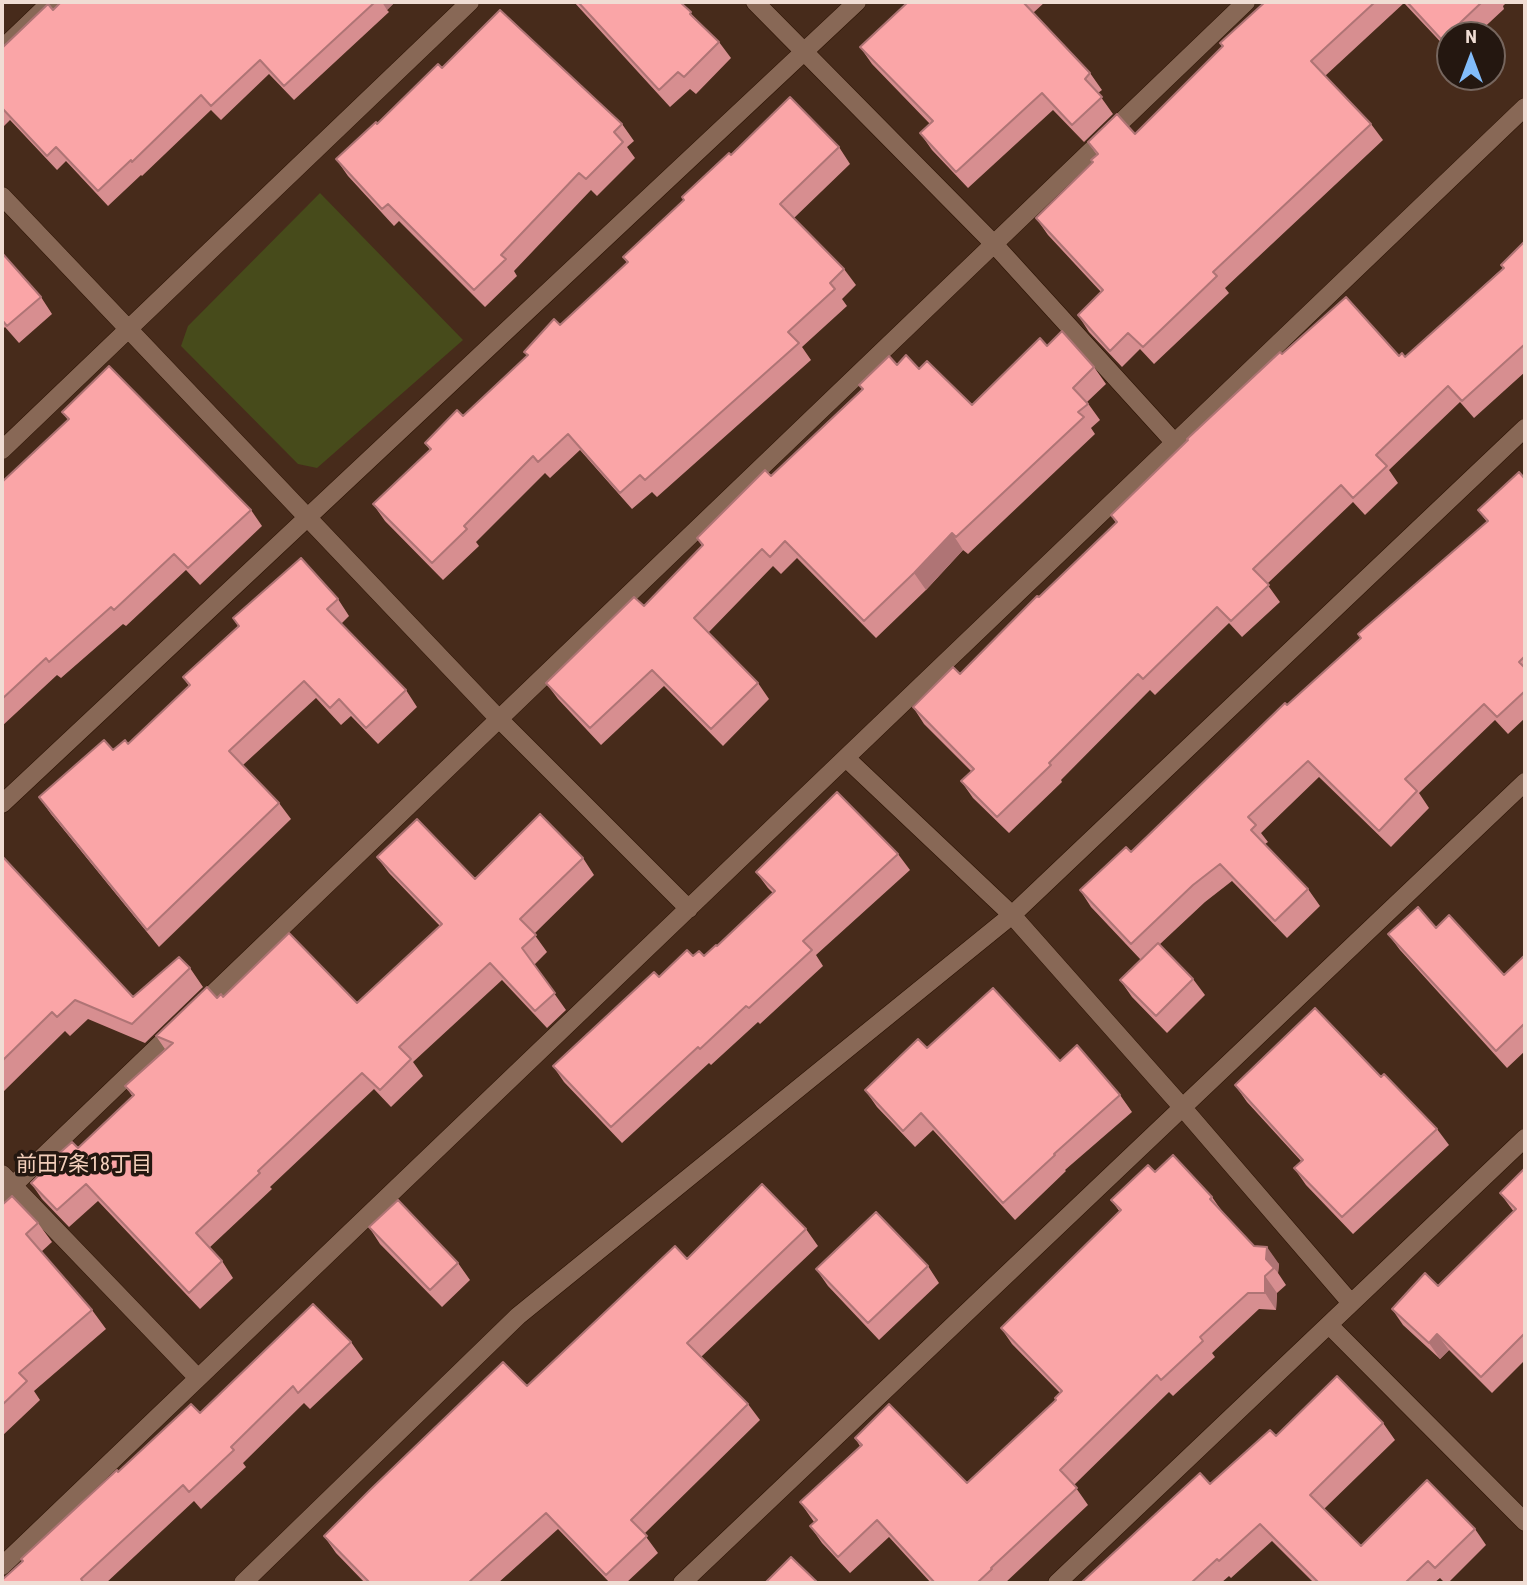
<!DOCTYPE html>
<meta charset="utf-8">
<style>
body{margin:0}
#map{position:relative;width:1527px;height:1585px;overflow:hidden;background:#472b1b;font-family:"Roboto Condensed",sans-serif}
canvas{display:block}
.frame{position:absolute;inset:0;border:4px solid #f0ddd4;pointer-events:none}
.north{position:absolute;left:1436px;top:21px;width:70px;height:70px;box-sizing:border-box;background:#241710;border:2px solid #76665e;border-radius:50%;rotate:0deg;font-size:19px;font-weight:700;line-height:28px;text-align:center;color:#f0ddd4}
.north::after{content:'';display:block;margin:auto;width:24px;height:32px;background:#82bcfa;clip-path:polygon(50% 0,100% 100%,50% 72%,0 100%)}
</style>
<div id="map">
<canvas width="1527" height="1585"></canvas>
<div class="frame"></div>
<div class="north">N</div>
</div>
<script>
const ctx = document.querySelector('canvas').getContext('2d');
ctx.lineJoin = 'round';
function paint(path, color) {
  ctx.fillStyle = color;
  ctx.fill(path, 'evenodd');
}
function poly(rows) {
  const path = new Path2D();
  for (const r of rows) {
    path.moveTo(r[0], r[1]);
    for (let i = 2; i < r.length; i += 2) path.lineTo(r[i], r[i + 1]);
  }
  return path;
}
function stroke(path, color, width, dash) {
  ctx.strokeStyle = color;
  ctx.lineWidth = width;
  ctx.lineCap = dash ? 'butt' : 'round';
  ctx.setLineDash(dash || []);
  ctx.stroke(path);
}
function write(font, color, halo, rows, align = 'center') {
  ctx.font = font + ' "Roboto Condensed","Noto Sans JP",sans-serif';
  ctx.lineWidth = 7;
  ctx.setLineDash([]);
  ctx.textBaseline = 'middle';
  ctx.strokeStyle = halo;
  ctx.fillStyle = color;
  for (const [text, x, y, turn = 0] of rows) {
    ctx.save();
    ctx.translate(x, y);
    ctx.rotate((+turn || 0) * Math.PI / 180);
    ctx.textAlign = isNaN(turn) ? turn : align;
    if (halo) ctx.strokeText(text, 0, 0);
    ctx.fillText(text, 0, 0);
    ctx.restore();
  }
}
paint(poly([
 [320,193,463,340,317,468,298,464,181,346,188,326]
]), '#474b1b');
const street = poly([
 [755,2,994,244,1175,443],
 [2,49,51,2],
 [2,196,499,719,689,909],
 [2,450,470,2],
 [846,758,1012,915,1183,1108,1351,1303],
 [2,804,857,2],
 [2,1174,198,1378],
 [2,1196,1246,2],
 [1329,1325,1525,1522],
 [2,1566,1525,107],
 [243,1583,518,1316,1012,915,1525,428],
 [682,1583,1525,782],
 [1057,1583,1525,1138]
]);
stroke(street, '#2c1304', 19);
stroke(street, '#886856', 18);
paint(poly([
 [61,2,395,2,387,10,389,12,294,100,269,74,221,120,211,110,142,176,141,175,108,206,66,161,57,170,10,120,4,126,2,124,2,48,53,10],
 [574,2,680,2,696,19,719,42,731,58,696,94,690,89,670,107],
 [908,2,1045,2,1033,13,1090,73,1102,90,1098,93,1113,114,1084,142,1053,110,968,188,932,150,920,133,930,124,872,64,860,47],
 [1265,2,1507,2,1503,6,1504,9,1476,35,1450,35,1450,52,1404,3,1325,76,1371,124,1383,140,1225,288,1229,293,1154,364,1140,349,1122,367,1089,332,1078,315,1101,292,1048,235,1036,218,1093,163,1097,155,1088,142,1135,134,1222,47,1220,43],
 [442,68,622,124,634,141,627,147,635,158,597,196,591,190,514,271,517,276,485,307,399,221,394,226,348,176,336,159],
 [839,147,850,164,794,218,844,269,856,285,842,299,847,306,802,347,811,360,657,497,652,492,632,509,580,450,550,478,545,473,476,542,479,546,443,580,385,521,373,504,430,450,425,443,463,416,527,356,524,352,560,325,627,263,623,257,731,155],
 [1525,241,1525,372,1474,418,1460,402,1389,470,1398,483,1365,515,1353,502,1267,584,1280,602,1242,637,1229,623,1155,695,1150,690,1061,780,1062,782,1009,833,973,798,961,781,971,771,924,724,913,707,960,674,1116,523,1111,515,1282,354,1405,357,1503,268,1501,265],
 [2,253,41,297,52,314,19,343,5,327,2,330],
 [1047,346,1094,367,1106,384,1087,402,1100,420,1091,428,1095,434,968,554,963,550,926,590,876,638,797,558,781,574,773,566,708,633,758,683,769,699,723,746,664,686,601,745,558,699,546,683,644,606,702,546,697,538,771,476,862,389,859,385,897,365,919,369,972,405],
 [62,412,251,510,262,526,200,585,186,570,126,626,123,624,61,678,57,675,2,726,2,482,68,420],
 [1525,479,1525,718,1508,734,1495,720,1419,793,1429,808,1391,847,1319,777,1261,833,1268,842,1265,844,1308,889,1320,906,1287,938,1232,881,1205,902,1159,945,1193,979,1205,995,1167,1033,1132,997,1120,980,1141,960,1091,907,1080,890,1131,852,1287,705,1487,522,1478,510],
 [338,599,349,616,341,624,406,690,417,707,378,744,351,716,341,725,316,698,243,765,279,803,291,819,159,947,51,814,39,797,128,744,189,686,183,677,238,626,233,618],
 [898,854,910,870,816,955,823,966,760,1024,758,1022,711,1065,709,1063,622,1143,564,1082,553,1066,659,977,693,956,704,956,717,946,773,893,768,888,756,872],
 [2,856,133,997,190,968,203,987,145,1043,88,1019,70,1036,65,1031,2,1093],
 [377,857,475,879,583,858,594,875,534,934,547,952,534,965,566,1010,547,1028,502,980,413,1062,423,1076,391,1107,374,1089,270,1187,272,1189,209,1248,222,1261,233,1278,200,1309,98,1201,69,1227,42,1199,31,1183,78,1148,133,1097,125,1086,165,1049,156,1036,217,998,223,997,357,1003,440,926,389,873],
 [1436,928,1504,975,1525,955,1525,1051,1507,1068,1400,950,1388,934],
 [927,1048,1060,1061,1120,1095,1132,1112,1065,1170,1066,1171,1015,1220,933,1130,915,1147,877,1107,865,1090],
 [1235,1085,1437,1129,1449,1145,1353,1234,1306,1185,1294,1168,1301,1161,1247,1102],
 [1525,1168,1525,1360,1492,1393,1449,1350,1440,1359,1403,1325,1392,1309,1438,1286,1514,1212,1500,1193],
 [1155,1172,1212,1197,1224,1214,1254,1246,1279,1264,1278,1273,1286,1285,1277,1293,1276,1310,1259,1309,1212,1353,1215,1357,1173,1396,1169,1392,1074,1485,1088,1505,1005,1583,931,1583,889,1537,850,1573,822,1543,810,1526,814,1522,800,1502,860,1446,855,1438,967,1483,1056,1400,1060,1393,1012,1344,1001,1328,1120,1212,1111,1200],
 [2,1205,38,1223,52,1242,41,1252,92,1310,106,1329,34,1391,40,1400,2,1436],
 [369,1227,458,1263,470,1280,442,1307,380,1244],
 [806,1229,818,1246,701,1357,748,1404,760,1420,644,1534,658,1553,626,1583,610,1583,558,1529,498,1583,365,1583,336,1553,324,1536,527,1386,687,1259],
 [928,1266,939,1283,879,1340,828,1286,816,1269],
 [351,1342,363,1359,310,1409,304,1403,243,1463,246,1467,201,1509,194,1501,106,1583,2,1583,118,1472,200,1413],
 [1383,1423,1395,1440,1324,1509,1361,1546,1475,1529,1486,1545,1448,1583,1445,1583,1440,1578,1434,1583,1314,1583,1272,1541,1231,1578,1229,1576,1221,1583,1083,1583,1210,1484,1276,1436]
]), '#d78e90');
paint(poly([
 [382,2,395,2,387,10],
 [952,533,963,550,926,590,914,573],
 [1267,1247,1279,1264,1278,1273,1266,1259],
 [1265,1276,1277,1293,1276,1310,1265,1293],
 [1437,1334,1449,1350,1440,1359,1429,1343]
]), '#af7475');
const building = poly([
 [61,2,375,2,284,86,260,60,211,106,201,95,132,162,131,160,98,191,56,147,47,156,2,108,2,48,48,4,53,10,61,2],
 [578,2,680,2,691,12,690,14,719,42,684,77,678,72,659,90,578,2],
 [908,2,1023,2,1090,73,1085,79,1102,97,1072,125,1042,93,956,172,920,133,933,121,860,47,908,2],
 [1265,2,1375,2,1311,61,1371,124,1213,272,1217,276,1143,347,1128,333,1110,351,1078,315,1103,290,1036,218,1093,162,1091,160,1098,154,1088,142,1117,114,1135,134,1223,46,1220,43,1265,2],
 [1407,2,1482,2,1442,40,1407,2],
 [500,10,622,124,614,132,623,142,586,179,579,173,501,255,506,259,474,290,388,204,382,209,336,159,376,122,377,124,438,64,442,68,500,10],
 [790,97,839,147,780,204,844,269,830,283,835,289,788,332,799,343,645,480,640,475,620,493,568,434,538,462,533,456,464,526,467,529,432,563,373,504,431,449,425,443,457,410,463,416,528,355,524,352,554,319,560,325,628,262,623,257,684,200,682,197,729,153,731,155,790,97],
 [1525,241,1525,344,1462,401,1448,386,1376,455,1387,466,1353,498,1341,485,1253,569,1269,585,1231,621,1217,607,1143,679,1138,674,1049,763,1051,765,997,817,961,781,974,769,913,707,953,667,960,674,1037,596,1039,597,1117,522,1111,515,1188,440,1187,439,1280,352,1282,354,1346,297,1399,356,1402,353,1405,357,1504,268,1501,265,1525,241],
 [2,253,41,297,7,326,2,320,2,253],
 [1062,331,1094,367,1073,388,1088,404,1078,412,1084,417,956,537,952,533,914,573,864,621,785,541,770,557,762,549,694,618,758,683,711,729,652,670,590,728,546,683,634,597,644,606,703,545,697,538,765,470,771,476,863,389,859,385,889,356,897,365,906,355,919,369,927,361,972,405,1040,338,1047,346,1062,331],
 [109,366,251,510,188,568,174,554,114,610,111,607,49,662,46,658,2,699,2,482,69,419,62,412,109,366],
 [1519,472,1525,479,1525,656,1519,662,1525,668,1525,691,1497,717,1484,704,1405,779,1417,791,1379,831,1308,761,1248,817,1256,825,1251,830,1308,889,1275,921,1220,864,1193,885,1131,944,1080,890,1126,847,1131,852,1285,703,1287,705,1361,638,1358,634,1488,521,1478,510,1519,472],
 [301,558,338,599,327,609,406,690,366,728,339,699,330,708,304,681,229,751,279,803,147,930,39,797,104,740,113,750,125,740,128,744,190,685,183,677,239,626,233,618,301,558],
 [837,792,898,854,803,941,812,950,749,1008,746,1006,700,1049,698,1047,611,1127,553,1066,654,972,659,977,687,950,693,956,699,951,704,956,716,945,717,946,775,891,756,872,837,792],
 [540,814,583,858,520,919,536,935,522,948,555,993,535,1011,490,963,399,1047,411,1059,380,1090,362,1073,258,1171,260,1173,196,1233,222,1261,189,1293,86,1184,57,1210,31,1183,41,1173,39,1171,72,1142,78,1148,134,1095,125,1086,173,1043,156,1036,207,987,217,998,221,994,223,997,289,933,357,1003,442,924,377,857,417,819,475,879,540,814],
 [2,856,133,997,179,957,190,968,132,1024,75,1000,57,1017,52,1012,2,1061,2,856],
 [1418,907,1436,928,1449,915,1504,975,1525,955,1525,1023,1496,1051,1388,934,1418,907],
 [1158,943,1193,979,1156,1016,1120,980,1158,943],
 [993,988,1060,1061,1077,1045,1120,1095,1054,1154,1055,1155,1003,1203,921,1113,903,1131,865,1090,918,1039,927,1048,993,988],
 [1315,1008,1381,1077,1384,1074,1437,1129,1342,1217,1294,1168,1303,1160,1235,1085,1315,1008],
 [1173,1155,1212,1197,1210,1199,1254,1246,1267,1247,1266,1259,1274,1268,1265,1276,1265,1293,1248,1293,1200,1337,1203,1341,1161,1380,1157,1375,1060,1470,1077,1488,991,1568,992,1569,977,1583,935,1583,877,1520,838,1557,810,1526,817,1520,800,1502,862,1445,855,1438,889,1404,967,1483,1056,1400,1055,1398,1062,1391,1001,1328,1121,1210,1111,1200,1148,1165,1155,1172,1173,1155],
 [1525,1168,1525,1333,1481,1377,1437,1334,1429,1343,1392,1309,1425,1273,1438,1286,1516,1209,1500,1193,1525,1168],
 [762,1184,806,1229,687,1343,748,1404,631,1520,647,1536,606,1575,546,1513,468,1583,370,1583,324,1536,371,1489,503,1362,527,1386,675,1246,687,1259,762,1184],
 [12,1196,38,1223,26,1234,92,1310,19,1373,27,1381,2,1405,2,1205,12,1196],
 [398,1200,458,1263,430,1290,369,1227,398,1200],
 [876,1212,928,1266,868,1323,816,1269,876,1212],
 [313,1304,351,1342,298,1393,293,1386,231,1447,234,1450,189,1492,183,1485,81,1579,84,1583,2,1583,2,1580,23,1561,21,1559,117,1470,118,1472,191,1404,200,1413,313,1304],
 [1337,1376,1383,1423,1310,1495,1361,1546,1427,1480,1475,1529,1435,1568,1428,1561,1405,1583,1319,1583,1260,1524,1219,1561,1217,1559,1191,1583,1084,1583,1082,1582,1200,1473,1210,1484,1270,1430,1276,1436,1337,1376],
 [791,1557,818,1583,765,1583,791,1557]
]);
paint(building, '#faa5a7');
stroke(building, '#af7475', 2);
write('21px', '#f3cfbb', '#241710', [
 ["前田7条18丁目",84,1166]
]);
</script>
